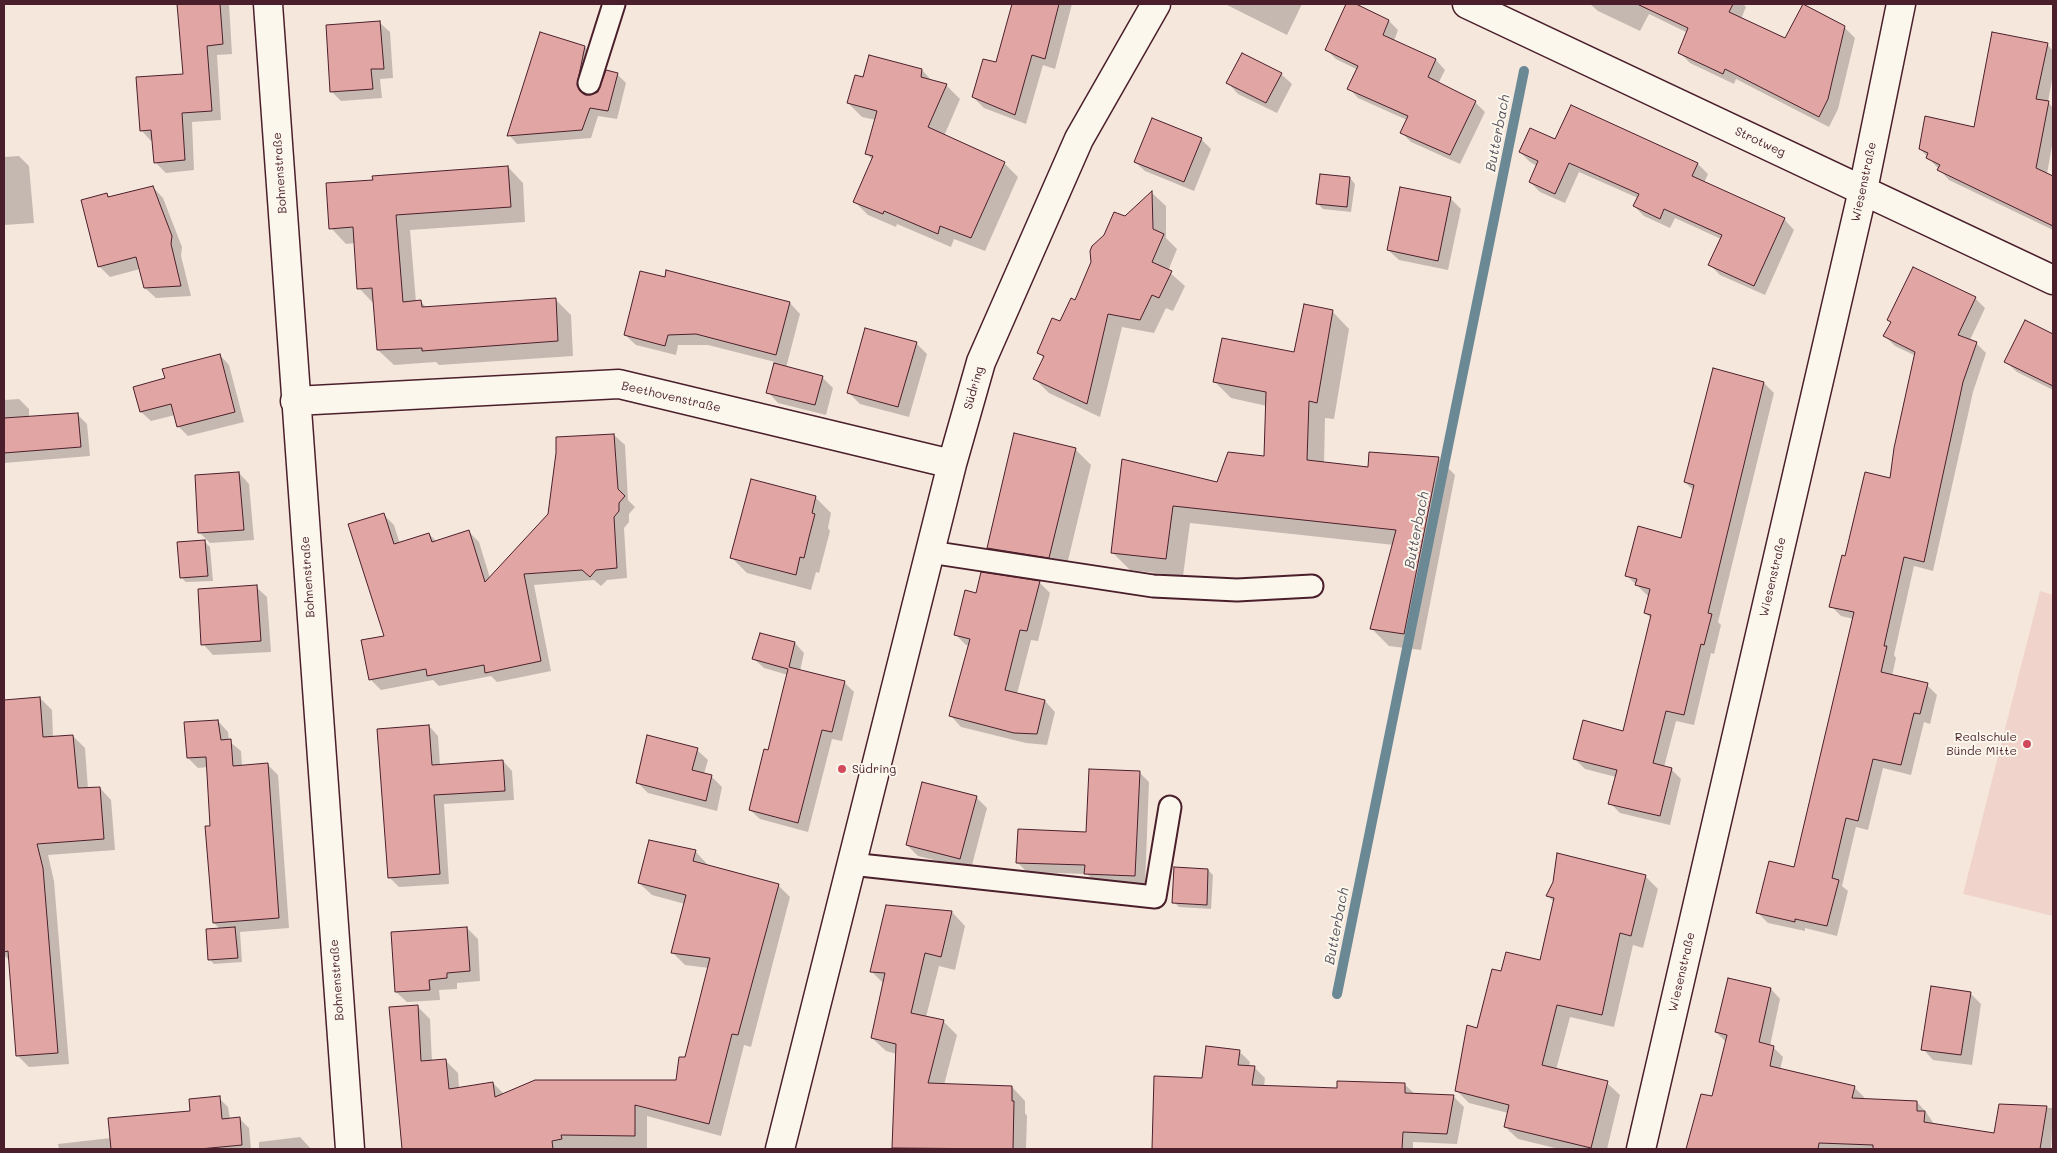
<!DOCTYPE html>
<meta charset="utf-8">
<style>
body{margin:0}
#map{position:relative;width:2057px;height:1153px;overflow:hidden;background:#f6e7dd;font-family:Mali,sans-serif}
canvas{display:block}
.frame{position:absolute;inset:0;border:5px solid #4a1f2b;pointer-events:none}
</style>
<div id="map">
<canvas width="2057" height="1153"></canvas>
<div class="frame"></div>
</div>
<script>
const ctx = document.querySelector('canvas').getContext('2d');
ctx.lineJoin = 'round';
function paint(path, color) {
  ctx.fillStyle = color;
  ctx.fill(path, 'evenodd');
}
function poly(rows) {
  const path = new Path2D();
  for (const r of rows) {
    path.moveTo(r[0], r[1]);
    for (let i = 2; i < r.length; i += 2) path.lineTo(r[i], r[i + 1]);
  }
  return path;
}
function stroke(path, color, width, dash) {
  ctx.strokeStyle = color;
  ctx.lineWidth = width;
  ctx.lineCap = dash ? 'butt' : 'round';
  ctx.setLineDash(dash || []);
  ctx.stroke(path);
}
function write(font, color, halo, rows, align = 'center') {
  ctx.font = font + ' Mali,sans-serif';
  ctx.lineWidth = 4;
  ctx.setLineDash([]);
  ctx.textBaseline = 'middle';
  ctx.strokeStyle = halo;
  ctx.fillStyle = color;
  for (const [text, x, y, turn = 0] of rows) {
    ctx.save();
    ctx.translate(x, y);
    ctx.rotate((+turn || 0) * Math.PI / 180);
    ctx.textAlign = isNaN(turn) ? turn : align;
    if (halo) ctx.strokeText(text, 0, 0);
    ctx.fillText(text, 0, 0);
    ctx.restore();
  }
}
paint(poly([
 [2040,591,2053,595,2053,916,1963,894]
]), '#f0d4cc');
paint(poly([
 [178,4,229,4,232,54,217,55,221,120,192,122,194,170,166,173,155,162,154,140,151,141,141,130,184,75],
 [1013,4,1072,4,1055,69,1043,65,1026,124,984,108,973,97,996,64],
 [1225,4,1302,4,1287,35],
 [1348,4,1353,4,1389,21,1398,30,1394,41,1436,60,1445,70,1438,84,1475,102,1485,112,1460,164,1411,142,1402,133,1407,120,1358,98,1349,88,1358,70,1336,59,1326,49],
 [1590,4,1743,4,1746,7,1741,19,1786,40,1844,27,1855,38,1838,109,1829,127,1736,79,1734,84,1690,63,1680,53,1688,33,1649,14,1640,31,1598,11],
 [380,23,390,32,393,78,380,79,382,98,341,101,332,92],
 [2047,44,2053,51,2053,74,2048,102,2053,108,2053,140,2047,174,2053,177,2053,230,1949,180,1920,149,1975,128],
 [585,47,593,56,585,96,593,96,617,74,626,83,617,119,598,116,591,138,517,144,509,135],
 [922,70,933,82,946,85,960,99,944,136,1004,163,1018,177,985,251,954,239,951,247,897,224,896,227,868,215,855,202,873,160,867,154,876,120,862,117,848,103,863,78],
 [1281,74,1292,84,1277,113,1238,94,1228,83],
 [1571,107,1698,164,1708,174,1704,183,1784,219,1794,230,1765,295,1720,275,1710,265,1721,239,1675,218,1670,228,1644,216,1634,206,1638,198,1579,172,1565,203,1540,192,1530,182,1537,166,1530,162,1520,152,1555,140],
 [1201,139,1211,149,1194,191,1145,171,1135,162],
 [19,156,29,166,34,223,4,225,4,157],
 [508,167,523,183,525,222,410,230,416,302,421,302,427,308,556,300,571,315,573,356,439,365,436,362,394,365,378,350,374,304,359,288,356,243,346,244,331,228],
 [1350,178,1355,184,1351,212,1323,209,1318,204],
 [153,187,163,198,182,247,181,256,191,296,156,298,145,288,140,269,110,277,99,266,106,195,109,198],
 [1152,193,1166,206,1166,238,1177,249,1168,271,1185,286,1173,311,1166,308,1154,333,1122,327,1100,417,1049,393,1035,379,1044,358,1038,352,1076,302,1125,218],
 [1450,198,1461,209,1448,270,1399,260,1388,250],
 [666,278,790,303,800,314,786,368,822,377,833,388,826,415,778,403,768,392,775,362,708,345,678,345,676,355,636,345,625,335],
 [1975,298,1985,308,1970,340,1976,343,1986,353,1973,392,1933,571,1914,566,1894,655,1896,658,1892,676,1927,685,1937,695,1930,724,1924,722,1911,775,1883,768,1868,830,1856,827,1842,886,1848,891,1837,936,1805,928,1805,931,1768,923,1758,913,1795,869,1854,619,1841,616,1831,606,1846,557,1891,480,1916,356,1895,346,1885,336,1892,323,1889,320],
 [1332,311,1349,329,1334,419,1325,418,1324,464,1369,469,1438,458,1455,475,1421,650,1389,646,1372,629,1394,545,1190,523,1183,576,1130,570,1113,553,1123,461,1218,484,1265,457,1267,406,1231,398,1214,381,1295,354],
 [2026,322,2053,336,2053,390,2017,372,2006,362],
 [916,343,927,354,909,417,860,404,849,393],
 [220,355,229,365,244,422,188,436,178,426,175,415,151,421,141,412,166,379],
 [1764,383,1774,393,1718,622,1721,625,1714,654,1711,653,1694,725,1676,721,1664,767,1671,769,1681,779,1670,825,1620,813,1610,803,1616,777,1585,769,1575,759,1624,733,1652,619,1645,613,1650,596,1647,595,1627,576,1682,539,1694,491,1685,482],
 [19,399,29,409,29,417,77,414,87,424,90,456,4,463,4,400],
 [614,435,625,445,628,500,635,507,629,514,629,522,624,528,627,578,607,580,601,586,594,580,534,585,551,671,497,682,491,676,439,686,433,680,381,690,370,679,386,637,383,514,394,525,400,544,429,534,437,542,469,532,479,542,490,578,549,514],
 [1075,449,1091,465,1065,573,1004,563,988,548],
 [239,473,249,484,254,540,210,543,199,532],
 [815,497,831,513,828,528,830,531,819,573,816,572,811,590,747,573,732,558],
 [204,541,210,547,213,581,186,582,181,577],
 [982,574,1040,583,1050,593,1038,641,1031,640,1017,694,1045,701,1055,712,1047,745,1026,743,961,727,951,716,969,646,966,645,955,634,977,594],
 [256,587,267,597,271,652,213,655,203,644],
 [760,634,795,643,804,653,800,671,845,683,854,692,842,741,832,739,808,832,760,819,750,810,769,751,788,675,764,668,754,659],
 [40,698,52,710,53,738,73,736,85,748,88,789,100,788,111,800,115,850,48,855,54,881,69,1064,29,1067,18,1056,10,961,4,955,4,701],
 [218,721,228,732,229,741,241,751,242,766,267,764,278,775,289,928,240,932,242,962,214,964,209,959,220,929,214,923,208,767,198,768,188,758],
 [429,726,438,736,440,765,503,761,512,771,514,800,444,804,449,884,399,887,389,877],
 [697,750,708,760,704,774,711,776,722,787,717,811,648,793,637,782],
 [1140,773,1149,782,1145,885,1096,883,1087,874,1027,872,1017,862,1088,833],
 [976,797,987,808,971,869,918,856,907,845],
 [695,851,707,864,707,866,778,885,790,897,751,1047,744,1045,721,1136,647,1116,647,1148,403,1149,390,1008,418,1007,430,1019,432,1062,445,1060,458,1073,459,1089,493,1083,504,1094,677,1082,686,1059,709,968,685,965,672,952,685,904,652,895,639,883],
 [1208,870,1213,875,1211,909,1179,907,1174,902],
 [1645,876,1658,889,1643,948,1633,945,1614,1027,1570,1017,1556,1070,1607,1083,1620,1095,1607,1149,1559,1149,1518,1139,1505,1127,1508,1113,1469,1103,1456,1090,1478,1029,1502,972,1541,961,1554,902,1548,896],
 [887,906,952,912,965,926,955,970,939,966,926,1017,943,1021,957,1035,944,1085,1012,1087,1025,1101,1025,1113,1027,1116,1026,1149,895,1149,893,1148,897,1054,886,1051,872,1038,884,984,871,971],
 [467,928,478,939,480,981,457,983,457,989,439,990,440,1000,407,1002,396,992],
 [1771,989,1780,999,1770,1046,1773,1047,1783,1057,1780,1070,1854,1087,1864,1097,1863,1100,1917,1102,1926,1112,1934,1124,1996,1134,2000,1106,2053,1108,2051,1149,1688,1149,1702,1095,1713,1098,1727,1043,1716,1032],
 [1970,993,1981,1004,1972,1065,1933,1060,1923,1049],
 [1239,1051,1250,1062,1249,1067,1255,1068,1265,1078,1264,1087,1338,1090,1404,1084,1415,1094,1453,1096,1464,1107,1457,1144,1413,1142,1413,1149,1154,1149,1156,1077,1204,1079],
 [219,1098,228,1107,230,1119,240,1119,249,1128,251,1149,59,1149,58,1144,111,1138,191,1113],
 [300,1137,311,1149,259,1149,259,1142]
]), '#0003');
stroke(poly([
 [1337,994,1524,71]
]), '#6a8995', 10);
const building = poly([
 [177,4,220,4,223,44,207,46,212,111,182,113,185,160,154,163,151,130,140,131,136,77,183,74,177,4],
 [1012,4,1059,4,1045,59,1032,55,1015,115,972,97,983,59,996,62,1012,4],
 [1346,4,1356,4,1389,20,1383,35,1436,59,1428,77,1476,101,1450,155,1400,133,1408,116,1347,89,1358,66,1325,50,1346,4],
 [1637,4,1733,4,1729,12,1785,38,1803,4,1845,26,1828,99,1819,117,1725,69,1723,74,1678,53,1688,28,1637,4],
 [380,21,384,69,371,69,373,89,330,92,326,25,380,21],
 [540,32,585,46,577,85,580,91,585,95,591,95,598,92,606,70,618,73,608,111,590,108,582,130,507,136,540,32],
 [1992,32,2048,43,2036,99,2049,101,2036,168,2053,176,2053,226,1937,170,1940,165,1926,158,1928,153,1919,149,1925,116,1974,127,1992,32],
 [1242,53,1282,73,1266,103,1226,83,1242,53],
 [869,55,922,69,921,77,947,84,928,127,1005,162,971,238,940,226,938,234,884,211,883,214,853,202,873,156,865,154,877,111,847,103,855,75,863,77,869,55],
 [1571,105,1698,163,1692,176,1785,218,1754,286,1708,265,1722,235,1664,209,1660,219,1633,206,1639,194,1569,163,1555,194,1529,182,1538,161,1519,152,1530,128,1555,139,1571,105],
 [1152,118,1202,138,1184,182,1134,162,1152,118],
 [508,166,511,207,396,215,403,302,421,300,422,307,556,298,558,341,422,351,422,348,377,350,372,288,357,289,353,227,329,229,326,183,373,180,372,176,508,166],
 [1320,174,1350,177,1347,207,1316,204,1320,174],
 [153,186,172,236,171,244,181,286,144,288,136,257,98,267,81,200,107,193,108,197,153,186],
 [1400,187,1451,197,1438,261,1387,250,1400,187],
 [1152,191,1153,229,1164,234,1152,262,1172,271,1159,298,1152,295,1140,320,1108,314,1087,404,1033,379,1044,356,1037,353,1052,318,1060,321,1071,298,1075,300,1091,262,1090,251,1092,246,1104,235,1114,212,1125,216,1152,191],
 [1913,267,1976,297,1958,335,1977,342,1963,382,1924,562,1904,557,1884,646,1887,646,1881,672,1928,683,1920,714,1914,713,1901,765,1873,759,1858,821,1846,818,1832,878,1839,880,1827,926,1795,919,1795,922,1756,913,1769,861,1794,867,1854,612,1829,607,1842,555,1845,556,1865,472,1890,478,1894,448,1915,352,1883,336,1891,322,1887,320,1913,267],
 [666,270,790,302,776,355,696,334,668,335,665,346,624,335,640,271,665,277,666,270],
 [1304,304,1333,310,1317,403,1309,401,1307,460,1368,467,1369,452,1439,457,1404,634,1370,629,1396,530,1173,506,1166,559,1111,553,1122,459,1217,482,1228,452,1264,456,1266,392,1213,382,1222,338,1294,352,1304,304],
 [2025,320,2053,334,2053,386,2004,362,2025,320],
 [865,328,917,342,898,407,847,393,865,328],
 [220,354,235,412,177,427,171,404,140,412,133,387,165,378,162,369,220,354],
 [774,363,823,376,815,405,766,393,774,363],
 [1713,368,1764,382,1708,613,1712,614,1704,645,1701,644,1684,715,1666,711,1653,763,1672,768,1660,816,1608,804,1617,770,1573,759,1583,720,1623,731,1651,615,1644,613,1650,589,1635,585,1637,579,1625,576,1638,526,1681,538,1694,485,1684,482,1713,368],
 [78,413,81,447,4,453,4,418,78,413],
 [1014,433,1076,448,1049,558,987,548,1014,433],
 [614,434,618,489,625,496,619,503,619,511,614,517,617,568,596,570,590,577,582,570,524,574,541,661,485,673,484,665,427,676,426,669,369,680,361,640,384,636,348,524,384,513,394,544,429,533,432,542,469,530,485,582,548,514,556,453,556,437,614,434],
 [239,472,244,530,198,533,195,475,239,472],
 [751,479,816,496,812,513,815,514,809,537,804,558,800,557,796,575,730,558,751,479],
 [205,540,208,576,180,578,177,542,205,540],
 [981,572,1040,581,1027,631,1020,630,1005,690,1045,700,1037,734,1014,733,949,716,970,639,954,635,965,590,976,593,981,572],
 [257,585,261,641,201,645,198,589,257,585],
 [760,633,795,642,789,667,845,681,832,732,822,730,798,823,749,810,764,749,768,750,788,669,752,659,760,633],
 [40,697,43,737,73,735,78,788,100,787,104,839,37,844,43,868,58,1053,16,1056,8,951,4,952,4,700,40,697],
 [218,720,221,740,231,739,233,766,268,763,279,918,213,923,205,826,210,826,206,757,187,758,184,722,218,720],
 [429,725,432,765,503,760,505,791,434,795,440,874,388,878,377,729,429,725],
 [647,735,698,748,692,770,712,775,706,801,636,783,647,735],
 [1089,769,1140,771,1135,876,1084,874,1085,865,1016,863,1018,829,1086,832,1089,769],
 [922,782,977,796,960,859,906,845,922,782],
 [649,840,696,850,693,861,779,884,738,1035,732,1034,709,1124,635,1105,635,1136,561,1135,562,1139,552,1141,553,1149,402,1149,389,1007,418,1005,421,1061,446,1059,449,1089,493,1082,495,1097,535,1080,676,1080,679,1057,685,1057,710,958,671,953,686,895,638,883,649,840],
 [1557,853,1646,875,1631,936,1620,933,1602,1015,1557,1005,1542,1065,1608,1081,1591,1148,1504,1127,1509,1105,1455,1091,1467,1025,1477,1028,1492,969,1501,971,1506,952,1540,960,1554,898,1546,896,1553,882,1557,853],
 [1174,867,1208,869,1207,905,1172,903,1174,867],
 [886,905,952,911,941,957,925,953,911,1013,944,1020,928,1083,1012,1086,1012,1101,1014,1101,1013,1149,892,1148,896,1044,871,1038,885,973,870,972,886,905],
 [235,927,238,958,208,960,206,929,235,927],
 [467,927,470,971,447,973,447,978,429,980,430,990,395,992,391,932,467,927],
 [1728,978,1771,988,1759,1042,1774,1046,1770,1066,1855,1086,1852,1098,1917,1101,1917,1111,1925,1111,1924,1122,1994,1133,1999,1104,2047,1106,2040,1149,1873,1149,1873,1145,1819,1143,1818,1149,1686,1149,1701,1094,1712,1096,1727,1035,1715,1032,1728,978],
 [1931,986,1971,992,1961,1055,1921,1050,1931,986],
 [1206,1046,1240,1050,1238,1065,1255,1066,1252,1085,1337,1088,1337,1081,1405,1083,1405,1093,1454,1095,1447,1134,1403,1132,1402,1149,1152,1149,1154,1076,1202,1078,1206,1046],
 [220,1096,222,1119,240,1117,242,1145,200,1149,111,1149,108,1118,190,1111,189,1099,220,1096]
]);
paint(building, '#e1a6a3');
stroke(building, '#4a1f2b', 1);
const service = poly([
 [589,83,614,4],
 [930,552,1153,586,1237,590,1312,586],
 [851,864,1155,897,1170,807]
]);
const minor = poly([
 [268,4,350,1149],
 [1467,4,2053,280],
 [295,401,619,384,952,464],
 [780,1149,952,464,981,362,1079,139,1156,4],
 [1641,1149,1863,190,1901,4]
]);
stroke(service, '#4a1f2b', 25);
stroke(minor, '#4a1f2b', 31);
stroke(service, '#fbf7ec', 21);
stroke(minor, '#fbf7ec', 28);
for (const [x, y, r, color] of [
 [2027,744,5,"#d1495b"],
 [842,769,5,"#d1495b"]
]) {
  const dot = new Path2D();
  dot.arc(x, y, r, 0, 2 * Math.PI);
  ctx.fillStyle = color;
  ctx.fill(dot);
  stroke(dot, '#fbf7ec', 2);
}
write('12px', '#4a1f2b', '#fbf7ec', [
 ["Strotweg",1760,142,25],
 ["Bohnenstraße",280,173,-94],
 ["Wiesenstraße",1864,182,-78],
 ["Südring",974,388,-74],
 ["Beethovenstraße",671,397,13],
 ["Bohnenstraße",308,577,-94],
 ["Wiesenstraße",1773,577,-77],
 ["Wiesenstraße",1682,972,-77],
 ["Bohnenstraße",337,980,-94]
]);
write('12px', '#4a1f2b', '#fbf7ec', [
 ["Realschule",2017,737],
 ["Bünde Mitte",2017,751],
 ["Südring",852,769,"left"]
], 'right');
write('italic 14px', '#5a5460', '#fbf7ec', [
 ["Butterbach",1498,133,-79],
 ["Butterbach",1417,530,-79],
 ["Butterbach",1337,926,-79]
]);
</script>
